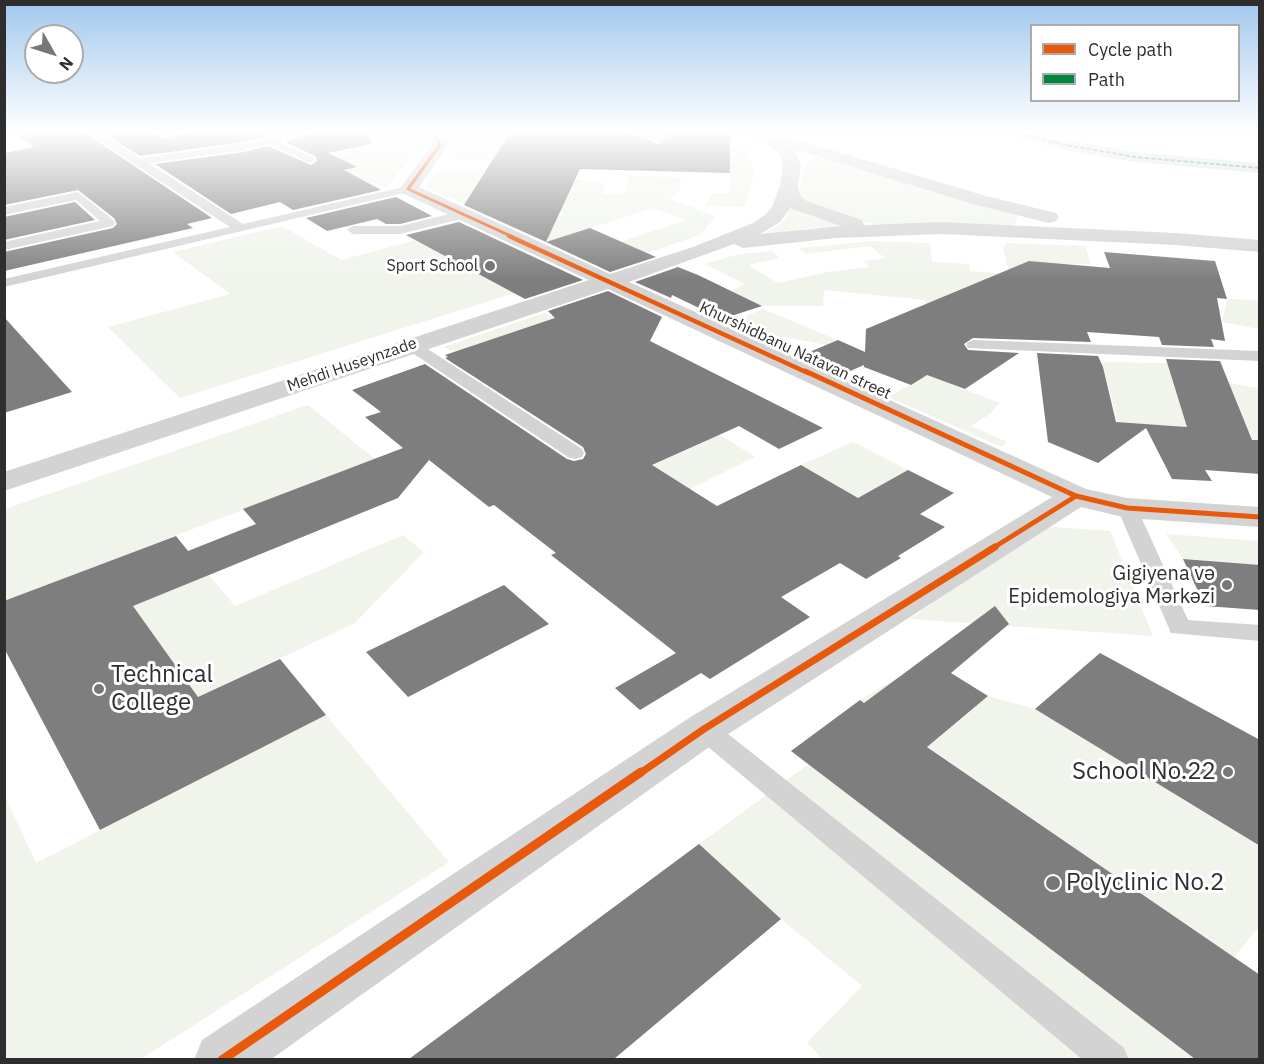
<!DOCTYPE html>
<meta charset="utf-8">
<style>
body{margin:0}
#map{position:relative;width:1264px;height:1064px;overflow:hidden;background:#fff;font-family:"IBM Plex Sans",sans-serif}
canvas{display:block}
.frame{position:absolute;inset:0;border:6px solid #2e2e2e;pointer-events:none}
.legend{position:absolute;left:1030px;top:24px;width:210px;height:78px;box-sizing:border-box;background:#fff;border:2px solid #ababab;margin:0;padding:8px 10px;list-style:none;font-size:18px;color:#2e2e2e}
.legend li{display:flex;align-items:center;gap:12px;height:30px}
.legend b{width:30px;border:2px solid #ababab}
.north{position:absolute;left:24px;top:24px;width:60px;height:60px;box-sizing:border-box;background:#fff;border:2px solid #ababab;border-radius:50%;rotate:129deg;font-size:16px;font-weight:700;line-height:24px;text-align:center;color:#2e2e2e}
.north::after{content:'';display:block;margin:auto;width:21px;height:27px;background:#777;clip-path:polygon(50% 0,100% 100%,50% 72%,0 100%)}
</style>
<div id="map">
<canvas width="1264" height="1064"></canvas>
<div class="frame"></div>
<ul class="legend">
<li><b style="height:8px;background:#e8590c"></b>Cycle path</li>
<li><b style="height:8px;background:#00873e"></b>Path</li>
</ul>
<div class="north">N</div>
</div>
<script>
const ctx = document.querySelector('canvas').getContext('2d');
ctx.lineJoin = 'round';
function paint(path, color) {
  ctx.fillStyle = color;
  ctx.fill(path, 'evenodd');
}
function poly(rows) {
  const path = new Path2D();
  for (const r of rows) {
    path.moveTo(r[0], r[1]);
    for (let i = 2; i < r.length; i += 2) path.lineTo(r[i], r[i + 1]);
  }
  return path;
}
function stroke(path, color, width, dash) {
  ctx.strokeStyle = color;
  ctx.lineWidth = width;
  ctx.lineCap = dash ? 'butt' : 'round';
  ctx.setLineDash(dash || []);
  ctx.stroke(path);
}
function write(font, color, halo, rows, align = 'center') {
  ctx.font = font + ' "IBM Plex Sans",sans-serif';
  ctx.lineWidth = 6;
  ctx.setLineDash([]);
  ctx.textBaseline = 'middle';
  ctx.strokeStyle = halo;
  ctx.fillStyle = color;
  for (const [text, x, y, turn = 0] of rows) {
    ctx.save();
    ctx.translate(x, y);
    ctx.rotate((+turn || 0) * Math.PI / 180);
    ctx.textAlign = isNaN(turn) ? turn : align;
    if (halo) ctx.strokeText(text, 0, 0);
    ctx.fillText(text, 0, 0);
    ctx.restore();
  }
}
paint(poly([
 [396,131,421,142,423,146,385,188,293,208,309,178,356,167,339,158,349,152,340,145,361,146,391,140,381,134],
 [433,131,519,133,574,131,592,137,494,160,447,159,458,141],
 [715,136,747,147,755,172,744,207,705,206,713,193,730,193,730,154,633,151,662,143],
 [817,158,836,160,1019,215,1014,225,884,225,859,221,802,202,799,195,802,172,808,161],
 [438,169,487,169,604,183,603,194,625,194,629,176,681,177,679,192,669,199,716,216,700,235,607,266,582,255,686,220,654,208,550,241,520,228,566,214,530,199,484,212,426,188],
 [791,208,815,218,847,226,810,228,762,235,783,222],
 [282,226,341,260,469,226,569,276,180,398,108,327,230,294,173,252],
 [873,241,930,243,932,262,969,264,970,271,1009,274,1003,248,1007,243,1086,246,1090,264,1068,264,925,308,925,300,824,290,823,306,762,306,731,291,745,284,704,264,739,254,772,251,780,258,748,265,778,283,828,272,870,267,863,261,885,258,870,246,806,254,799,248],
 [1227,299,1259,300,1259,329,1222,322],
 [763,309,835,339,838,340,827,345,756,332,734,321],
 [544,313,569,326,531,339,516,331,454,352,444,347],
 [1102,362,1167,363,1229,383,1259,388,1259,440,1223,438,1180,426,1118,423],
 [927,375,1000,403,990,414,971,426,1007,442,1002,447,888,397],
 [308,405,375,459,5,601,5,509],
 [714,431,755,457,690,489,652,466,704,442],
 [853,442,908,470,848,504,840,487,801,465],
 [1040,526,1110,531,1153,636,910,619],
 [1166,534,1259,541,1259,565,1183,559],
 [403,535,424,552,355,623,198,697,133,606,209,575,235,606],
 [902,675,965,716,988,696,1035,709,1259,846,1259,927,1234,957,860,700],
 [326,715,449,862,141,1059,5,1059,4,794,36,863],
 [809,764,1195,1059,823,1059,807,1043,862,986,781,919,699,844]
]), '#f0f4eb');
paint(poly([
 [12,131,82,131,212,218,187,224,193,228,4,271,4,252,113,228,117,224,114,218,78,190,4,205,4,153,34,147],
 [100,131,151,131,163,138,199,131,289,131,244,142,140,156],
 [317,131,370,131,371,144,328,153,357,167,344,170,381,190,293,210,280,202,231,214,155,164,244,152,268,146,311,165,317,161,315,156,285,142],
 [511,131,627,131,658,144,666,138,650,131,730,131,730,173,580,169,546,242,464,205],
 [396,197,432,216,400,224,386,224,377,219,327,231,306,218],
 [75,202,95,220,4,240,4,217],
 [459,222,583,280,525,299,406,235],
 [590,228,656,257,610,272,546,242],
 [1104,252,1215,261,1227,299,1217,298,1225,341,1211,339,1214,347,1162,345,1159,337,1087,332,1091,342,973,338,964,344,968,350,1019,353,965,389,927,375,911,385,864,367,864,365,841,375,800,356,838,340,865,352,866,329,1029,261,1110,268],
 [678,267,698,275,762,306,722,319,672,295,671,298,635,282],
 [608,291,662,317,650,341,823,428,779,449,739,426,652,465,717,506,801,465,858,498,908,470,954,493,920,514,945,527,898,556,901,558,866,579,840,563,781,597,810,617,710,679,701,673,640,710,615,688,676,653,551,555,556,553,494,505,489,507,429,460,398,498,133,606,198,697,280,659,326,715,100,830,4,648,4,601,176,536,188,551,256,524,243,509,403,448,365,417,381,412,352,390,425,364,567,459,574,461,583,459,586,454,583,447,445,358,448,357,445,355,555,318,548,311],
 [4,317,72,392,4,413],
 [1037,353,1098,356,1103,367,1116,422,1187,427,1166,359,1220,361,1252,440,1260,440,1260,474,1205,470,1212,481,1172,479,1146,428,1098,463,1048,442],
 [1183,559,1260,565,1260,610,1205,606],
 [504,585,549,624,408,697,366,652],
 [995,606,1009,624,951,673,988,696,927,747,1260,975,1260,1059,1195,1059,791,751,860,700,864,703],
 [1100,653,1260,740,1260,846,1035,709],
 [699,844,781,919,614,1059,409,1059]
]), '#7e7e7e');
paint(poly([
 [84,131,96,131,140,158,244,144,298,131,315,131,279,142,314,158,315,160,310,163,268,144,244,150,149,163,243,224,408,186,414,189,408,192,4,287,4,279,230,227,84,131],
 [629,131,644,131,664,139,659,142,629,131],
 [78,192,113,220,115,223,113,226,4,250,4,242,100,221,76,200,4,215,4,207,78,192],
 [465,210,469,211,469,217,400,234,353,234,347,230,353,226,400,226,465,210],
 [411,340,417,342,582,449,584,453,582,457,575,459,568,457,405,348,403,345,411,340],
 [974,340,1260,351,1260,361,968,348,966,345,968,342,974,340],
 [1127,502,1134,504,1137,508,1188,620,1260,625,1260,641,1171,633,1117,508,1120,504,1127,502],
 [704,719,713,722,1124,1048,1129,1060,1083,1060,695,736,691,729,695,722,704,719]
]), '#d3d3d3');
paint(poly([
 [411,131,434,131,442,134,448,141,448,145,419,187,610,274,693,247,753,223,766,214,772,207,780,186,783,165,779,153,756,137,754,134,756,131,768,131,986,196,1056,213,1059,217,1056,221,1049,223,973,204,794,149,801,165,798,186,800,195,806,201,862,220,864,225,941,222,1176,233,1260,240,1260,252,1176,245,941,234,836,238,743,248,734,244,629,282,1086,489,1127,498,1260,507,1260,527,1127,518,1081,507,719,740,270,1060,194,1060,202,1040,689,718,1052,497,608,289,4,491,4,472,589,280,402,193,399,189,432,145,430,140,413,134,411,131],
 [791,207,792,209,841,226,760,234,780,222,791,207],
 [1003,131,1029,131,1061,139,1135,152,1260,163,1260,173,1135,162,1060,149,1005,134,1003,131]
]), '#d3d3d3');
stroke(poly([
 [1011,131,1060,144,1135,157,1260,168]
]), '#00873e', 2, [4.5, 2]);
stroke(poly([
 [419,131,436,137,440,145,408,189,513,237]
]), '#e8590c', 3);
stroke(poly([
 [509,236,808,373]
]), '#e8590c', 4.5);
stroke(poly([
 [805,371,1076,496,1127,508,1260,517],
 [993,548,1076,496]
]), '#e8590c', 5);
stroke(poly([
 [639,774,704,729,995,547]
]), '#e8590c', 7);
stroke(poly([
 [222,1060,641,772]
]), '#e8590c', 9);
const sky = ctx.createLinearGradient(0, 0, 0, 280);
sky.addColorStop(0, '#a1c8ec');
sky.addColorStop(0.47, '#fff');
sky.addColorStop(1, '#ffffff00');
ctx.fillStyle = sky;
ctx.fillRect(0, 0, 1264, 280);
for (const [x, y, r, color] of [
 [490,266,6,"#777"],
 [1227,585,6,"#777"],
 [99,689,6,"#777"],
 [1228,772,6,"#777"],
 [1053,883,8,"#777"]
]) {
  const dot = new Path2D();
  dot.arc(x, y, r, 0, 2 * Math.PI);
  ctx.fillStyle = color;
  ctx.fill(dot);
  stroke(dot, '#fff', 2);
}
write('16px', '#2e2e2e', '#fff', [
 ["Sport School",478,266]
], 'right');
write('16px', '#2e2e2e', '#fff', [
 ["Khurshidbanu Natavan street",795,351,25],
 ["Mehdi Huseynzade",352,365,-19]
]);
write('20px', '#2e2e2e', '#fff', [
 ["Gigiyena və",1215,574],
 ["Epidemologiya Mərkəzi",1215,597]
], 'right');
write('24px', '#2e2e2e', '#fff', [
 ["Technical",111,675],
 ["College",111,703],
 ["School No.22",1216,772,"right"],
 ["Polyclinic No.2",1066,883]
], 'left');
</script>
